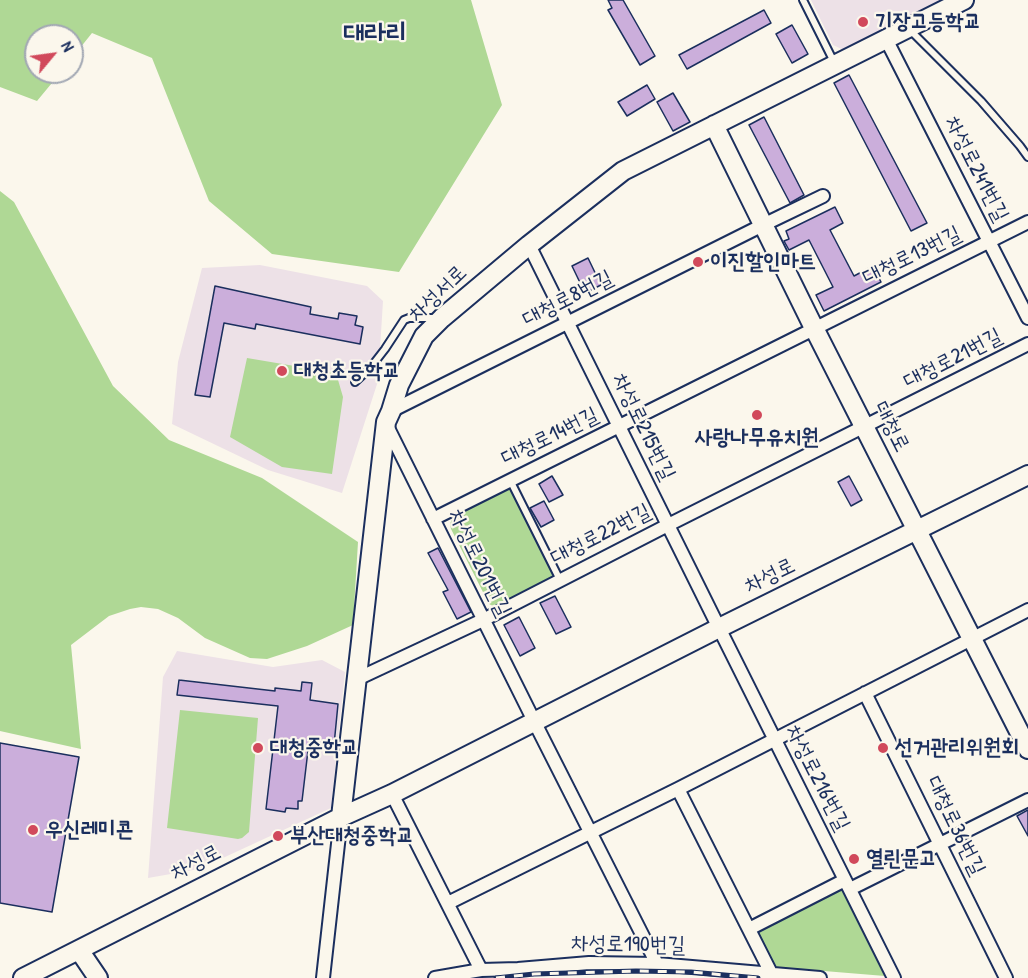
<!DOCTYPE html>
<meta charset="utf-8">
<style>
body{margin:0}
#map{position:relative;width:1028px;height:978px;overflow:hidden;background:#fbf7ec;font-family:"Patrick Hand",sans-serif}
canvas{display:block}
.north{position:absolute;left:24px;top:24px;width:60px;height:60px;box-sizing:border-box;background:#fbf7ec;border:2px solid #a1a7b3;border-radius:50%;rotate:61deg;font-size:16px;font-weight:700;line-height:24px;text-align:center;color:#1b2f5e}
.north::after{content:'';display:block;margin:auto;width:21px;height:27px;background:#d1495b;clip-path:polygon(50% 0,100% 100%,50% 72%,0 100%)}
</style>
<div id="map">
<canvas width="1028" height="978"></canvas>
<div class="north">N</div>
</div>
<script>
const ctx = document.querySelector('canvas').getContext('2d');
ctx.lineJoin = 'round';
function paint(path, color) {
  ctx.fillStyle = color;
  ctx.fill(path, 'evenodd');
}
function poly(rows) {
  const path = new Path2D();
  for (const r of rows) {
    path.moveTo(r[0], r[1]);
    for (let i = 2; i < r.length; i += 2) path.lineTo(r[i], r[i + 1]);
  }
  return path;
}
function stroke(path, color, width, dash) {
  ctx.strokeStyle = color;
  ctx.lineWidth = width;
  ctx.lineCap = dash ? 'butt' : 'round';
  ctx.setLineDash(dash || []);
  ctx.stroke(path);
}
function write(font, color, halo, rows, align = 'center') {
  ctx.font = font + ' "Patrick Hand","Poor Story",sans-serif';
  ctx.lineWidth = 4.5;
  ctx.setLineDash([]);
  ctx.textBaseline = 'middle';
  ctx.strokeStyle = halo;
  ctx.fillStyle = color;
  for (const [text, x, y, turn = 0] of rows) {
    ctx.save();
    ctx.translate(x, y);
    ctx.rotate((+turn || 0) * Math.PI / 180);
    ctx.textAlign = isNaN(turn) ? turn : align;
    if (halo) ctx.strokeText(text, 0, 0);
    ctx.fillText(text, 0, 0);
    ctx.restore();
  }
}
paint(poly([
 [811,0,949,0,846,51,833,45],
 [260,265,367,286,383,301,378,381,342,493,268,470,172,424,178,362,202,268],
 [177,651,273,667,322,660,345,672,331,808,199,869,148,878,163,677]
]), '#ede1e7');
paint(poly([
 [0,0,471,0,502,105,399,272,272,254,209,201,152,58,92,33,72,58,72,36,36,36,36,72,61,72,37,101,0,87],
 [0,191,14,202,113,386,169,440,262,478,358,542,353,625,307,646,267,659,250,658,205,638,178,618,158,609,141,607,130,609,109,616,71,645,81,749,0,731],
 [247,358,336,373,343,397,332,474,282,467,230,437],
 [507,488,515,492,553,570,552,577,495,607,489,604,451,529,450,524,454,514],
 [180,710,258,718,249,832,242,838,238,839,167,828],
 [842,887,885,972,885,976,775,967,772,965,755,930]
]), '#afd895');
const building = poly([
 [608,0,623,0,655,56,640,65,608,10,612,8,608,0],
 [764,10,771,23,687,69,679,55,764,10],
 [792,25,808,54,792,63,776,34,792,25],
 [849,75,927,223,911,231,834,83,849,75],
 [647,85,655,99,627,116,618,102,647,85],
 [673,93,690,122,673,131,657,102,673,93],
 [764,117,804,195,790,203,749,125,764,117],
 [835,207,843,223,830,230,854,276,873,266,881,282,824,311,816,295,833,287,809,240,789,250,784,241,789,239,786,231,835,207],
 [588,258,601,285,585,293,572,266,588,258],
 [215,286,311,307,310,314,338,319,339,313,357,316,355,325,363,327,360,344,256,324,255,329,224,323,210,397,195,395,215,286],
 [552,476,563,495,549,502,539,484,552,476],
 [849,476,862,500,851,506,838,482,849,476],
 [544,501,554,520,541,527,530,508,544,501],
 [438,548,471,612,457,619,443,592,448,590,428,553,438,548],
 [555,596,571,627,556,634,540,603,555,596],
 [519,617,535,648,520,656,504,625,519,617],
 [179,680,275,691,275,688,301,691,302,682,312,683,310,700,338,704,334,745,309,742,302,801,298,801,298,809,286,808,285,812,266,809,278,706,177,695,179,680],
 [0,743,79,757,52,912,0,903,0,743],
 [1028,810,1028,836,1017,816,1028,810]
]);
paint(building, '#cbaedb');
stroke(building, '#1b2f5e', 1.5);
const lane = poly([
 [803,0,835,64],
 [910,30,981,101,1020,146,1028,157],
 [355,382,371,367,385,349,404,320,409,318,436,318],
 [510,480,560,580]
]);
const street = poly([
 [886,39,1028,318],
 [529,245,719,628,894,978],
 [391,411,763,225,823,196],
 [386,424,535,723,657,964],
 [433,519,1028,222],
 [357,679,483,620,668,525,1028,344],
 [865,693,1006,978],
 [678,789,771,973],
 [392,794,481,970],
 [850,889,1028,800],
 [448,903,678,789,1028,610],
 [749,929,845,880],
 [323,978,341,817],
 [435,978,481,970,518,969,589,963,657,964,820,978]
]);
const secondary = poly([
 [714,125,814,328,1028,749],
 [341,817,386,422,391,411,399,385,424,336,442,318,529,245,623,171,964,0],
 [79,950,98,978],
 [23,978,341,817,392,794,719,628,1028,475]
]);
stroke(lane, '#1b2f5e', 10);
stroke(street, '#1b2f5e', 16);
stroke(secondary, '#1b2f5e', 22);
stroke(lane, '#fbf7ec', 6);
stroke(street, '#fbf7ec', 12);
stroke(secondary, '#fbf7ec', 18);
const rail = poly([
 [496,978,534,974,636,971,691,972,758,978]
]);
stroke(rail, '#1b2f5e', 5);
stroke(rail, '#fbf7ec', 3, [9]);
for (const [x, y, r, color] of [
 [863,22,6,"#d1495b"],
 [698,262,6,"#d1495b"],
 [282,371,6,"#d1495b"],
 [757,415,6,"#d1495b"],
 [258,748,6,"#d1495b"],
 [883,748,6,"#d1495b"],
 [33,830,6,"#d1495b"],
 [278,836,6,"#d1495b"],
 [854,859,6,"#d1495b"]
]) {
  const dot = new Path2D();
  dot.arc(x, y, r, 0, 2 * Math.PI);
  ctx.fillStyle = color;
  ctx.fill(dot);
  stroke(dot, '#fbf7ec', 2);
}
write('bold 22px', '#1b2f5e', '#fbf7ec', [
 ["기장고등학교",875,22],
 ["이진할인마트",710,262],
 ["대청초등학교",294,371],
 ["사랑나무유치원",757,438,"center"],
 ["대청중학교",270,748],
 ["선거관리위원회",895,748],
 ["우신레미콘",45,830],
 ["부산대청중학교",290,836],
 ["열린문고",866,859]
], 'left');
write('22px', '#1b2f5e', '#fbf7ec', [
 ["차성로241번길",976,169,63],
 ["대청로13번길",912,256,-26],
 ["차성서로",438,294,-44],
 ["대청로8번길",568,299,-27],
 ["대청로21번길",953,359,-27],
 ["차성로215번길",643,427,64],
 ["대청로",891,427,63],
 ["대청로14번길",550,437,-26],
 ["대청로22번길",601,535,-27],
 ["차성로201번길",479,563,64],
 ["차성로",770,576,-26],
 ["차성로216번길",817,778,63],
 ["대청로36번길",955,826,64],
 ["차성로",196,863,-27],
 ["차성로190번길",628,945,1]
]);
write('bold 26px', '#1b2f5e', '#fbf7ec', [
 ["대라리",375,34]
]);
</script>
